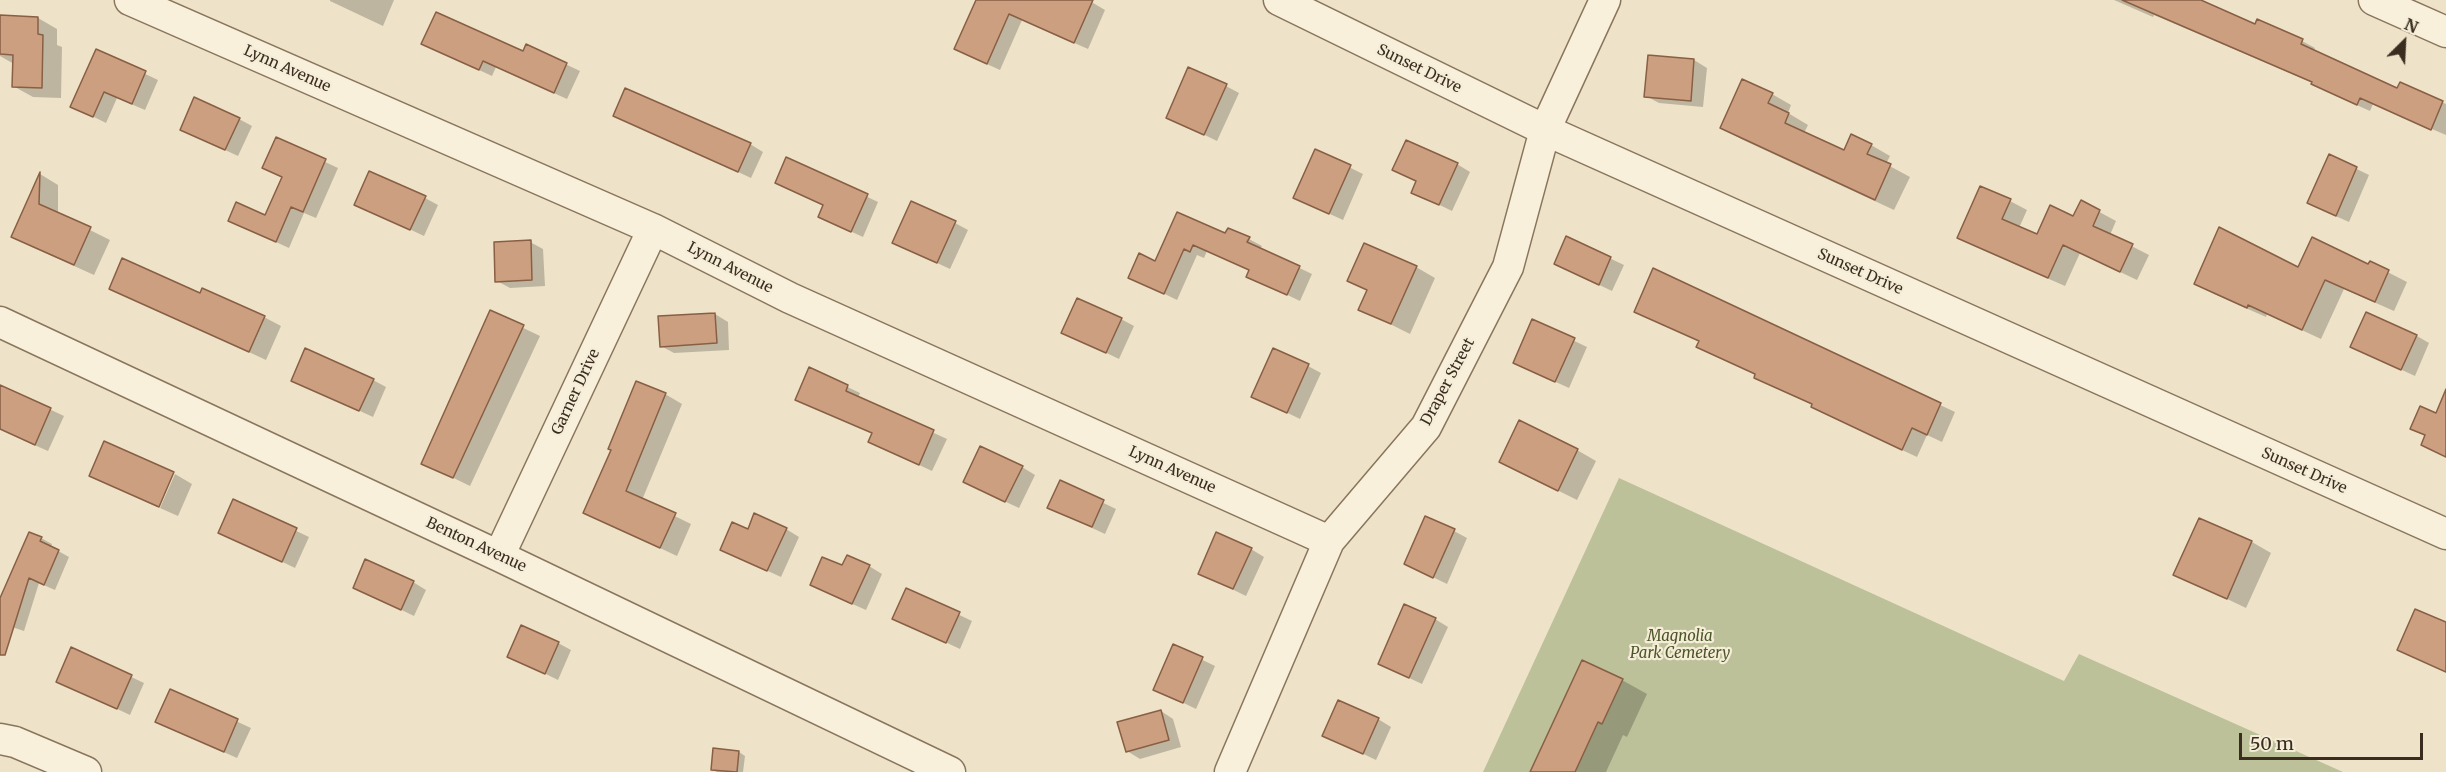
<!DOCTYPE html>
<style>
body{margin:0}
#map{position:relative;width:2446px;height:772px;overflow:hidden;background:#eee3c8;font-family:Merriweather,serif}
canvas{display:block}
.north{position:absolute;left:2374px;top:12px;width:60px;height:60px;-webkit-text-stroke:4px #f5edd7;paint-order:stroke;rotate:24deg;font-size:16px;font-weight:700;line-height:24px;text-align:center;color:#3a2d20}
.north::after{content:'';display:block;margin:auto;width:21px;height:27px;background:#3a2d20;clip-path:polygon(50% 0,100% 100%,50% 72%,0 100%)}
.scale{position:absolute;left:2239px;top:733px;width:184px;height:27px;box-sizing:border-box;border:3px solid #3a2d20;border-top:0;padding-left:8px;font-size:18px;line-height:21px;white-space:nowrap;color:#3a2d20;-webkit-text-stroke:4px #f5edd7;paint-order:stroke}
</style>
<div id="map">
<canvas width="2446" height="772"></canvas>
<div class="north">N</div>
<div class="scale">50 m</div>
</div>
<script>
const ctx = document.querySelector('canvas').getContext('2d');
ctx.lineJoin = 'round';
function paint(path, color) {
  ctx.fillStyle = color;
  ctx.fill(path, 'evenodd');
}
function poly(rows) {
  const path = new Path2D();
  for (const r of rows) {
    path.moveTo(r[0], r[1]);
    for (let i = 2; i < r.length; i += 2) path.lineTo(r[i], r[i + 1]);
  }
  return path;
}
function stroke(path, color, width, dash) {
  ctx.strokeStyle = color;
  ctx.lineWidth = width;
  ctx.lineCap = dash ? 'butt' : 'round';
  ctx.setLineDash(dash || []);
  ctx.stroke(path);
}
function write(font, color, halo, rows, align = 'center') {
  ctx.font = font + ' Merriweather,serif';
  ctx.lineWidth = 4.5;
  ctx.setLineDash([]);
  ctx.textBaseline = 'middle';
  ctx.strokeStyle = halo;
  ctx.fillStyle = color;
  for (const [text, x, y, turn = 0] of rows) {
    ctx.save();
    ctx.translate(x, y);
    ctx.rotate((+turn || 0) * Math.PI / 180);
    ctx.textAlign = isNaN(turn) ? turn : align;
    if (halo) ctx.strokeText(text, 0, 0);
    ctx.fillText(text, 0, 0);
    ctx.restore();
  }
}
paint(poly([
 [1619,478,2064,681,2079,654,2343,772,1483,772]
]), '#bcc19a');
paint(poly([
 [394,0,383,26,330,1,330,0],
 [977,0,1088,0,1105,10,1088,49,1022,20,1000,70,969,56],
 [2114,0,2197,0,2256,26,2258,21,2302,41,2315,48,2313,52,2398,89,2401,84,2446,104,2446,135,2373,104,2370,111,2325,91,2313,83,2154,15,2153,17],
 [0,17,38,18,57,29,57,45,62,47,61,98,33,97,13,86,14,64,0,56],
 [423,44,524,53,527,46,580,71,567,99,496,67,492,76],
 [97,51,158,80,145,110,117,98,106,123,72,106],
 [1694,60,1707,68,1703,107,1659,103,1646,96],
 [1226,86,1239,93,1217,141,1168,117],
 [1772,94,1791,105,1788,113,1808,125,1804,133,1845,152,1871,145,1890,156,1886,164,1910,177,1894,210,1741,139,1722,128],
 [615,115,750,144,763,152,751,178],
 [239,119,252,126,238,156,182,130],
 [276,139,338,168,316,218,304,213,289,248,243,227,266,217,283,178,264,167],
 [1316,151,1363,174,1343,220,1308,204],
 [2330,156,2369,175,2349,222,2322,210],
 [787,159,878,202,863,237,830,222,824,205,777,183],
 [1457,164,1470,172,1452,211,1413,192,1417,182,1394,170],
 [40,174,58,185,58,214,110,240,94,275,32,247,13,236],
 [425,198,438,205,424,236,356,204],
 [2010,201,2027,210,2019,228,2037,236,2074,218,2081,202,2116,221,2110,235,2149,255,2137,280,2080,253,2065,286,1976,247,1959,237],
 [1178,214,1226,235,1249,239,1262,246,1260,249,1312,274,1300,301,1248,276,1251,271,1207,251,1204,258,1197,255,1177,300,1130,277,1156,263],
 [955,223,968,230,950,269,907,249],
 [1567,238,1624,265,1612,291,1555,264],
 [530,242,543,249,545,286,510,288,497,281],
 [2370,263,2407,282,2394,311,2344,289,2321,339,2267,314,2266,317,2214,294,2195,283,2299,269,2369,266],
 [1416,267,1435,278,1410,334,1360,309,1368,291,1349,280],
 [1654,270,1955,412,1942,442,1927,435,1917,457,1827,415,1812,406,1813,405,1770,385,1756,377,1757,374,1698,346,1700,342,1636,312],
 [111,288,264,317,281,326,266,360],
 [490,312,540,336,470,486,423,463],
 [715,314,728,322,729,350,674,353,661,346],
 [1121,319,1134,326,1119,359,1063,332],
 [1533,321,1587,347,1569,388,1514,363],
 [2417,336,2429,343,2415,376,2352,347],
 [1308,366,1321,373,1300,419,1253,396],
 [810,369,860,393,858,398,947,439,932,471,870,442,874,434,797,399],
 [293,380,373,380,386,387,373,417],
 [0,386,64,416,48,451,0,430],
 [665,394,682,404,642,500,691,524,677,556,585,513],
 [1577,450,1596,461,1577,500,1501,462],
 [1022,467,1035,475,1019,508,978,489],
 [172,473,157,507,91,476],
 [175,474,192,484,178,516,160,508],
 [1060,482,1116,509,1105,534,1062,514],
 [233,501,309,537,295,568,220,532],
 [2199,520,2252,542,2271,553,2246,608,2175,574],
 [786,529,799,537,781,577,735,556,748,531],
 [1454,531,1467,538,1447,584,1406,564],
 [41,538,52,544,51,547,69,557,55,590,39,583,24,631,0,623,0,601],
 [1251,549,1264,557,1246,596,1199,573],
 [869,566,882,574,866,610,825,592],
 [413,582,426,590,414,616,354,587],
 [907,590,972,621,960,649,894,618],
 [1435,619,1448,627,1422,684,1392,670],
 [558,643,571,650,558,680,509,656],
 [1174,646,1215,666,1196,709,1155,689],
 [72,649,144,683,130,715,58,681],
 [1622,680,1647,694,1627,737,1623,735,1606,772,1532,772],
 [171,691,251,728,237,758,170,728],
 [1161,711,1173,719,1181,747,1140,759,1127,751],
 [1378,719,1391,727,1376,760,1324,735],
 [714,750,739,752,745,756,743,772,717,772,712,769]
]), '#0003');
const building = poly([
 [976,0,1093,0,1074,43,1009,14,987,64,954,49,976,0],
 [2122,0,2201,0,2255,24,2257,19,2303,39,2301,44,2397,88,2400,82,2443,101,2431,130,2360,98,2357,105,2311,84,2312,82,2122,0],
 [436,12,523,51,526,44,567,63,554,93,483,61,479,70,421,44,436,12],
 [0,15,38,17,38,34,43,35,42,88,12,87,13,55,0,54,0,15],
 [96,49,146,71,132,104,104,92,93,117,70,107,96,49],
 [1648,55,1694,59,1691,101,1644,97,1648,55],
 [1188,67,1227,84,1204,135,1166,118,1188,67],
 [1742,79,1773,93,1768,103,1789,113,1785,123,1844,150,1851,134,1872,144,1867,154,1891,164,1875,200,1720,128,1742,79],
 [625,88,751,143,738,172,613,116,625,88],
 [194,97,240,118,225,150,180,130,194,97],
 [276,137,326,159,303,212,291,207,276,242,228,221,236,202,265,215,282,177,262,168,276,137],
 [1406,140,1458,163,1439,205,1411,193,1416,181,1392,170,1406,140],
 [1315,149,1351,165,1329,214,1293,198,1315,149],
 [2329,154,2357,167,2336,216,2307,203,2329,154],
 [786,157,868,194,851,232,818,217,823,205,775,183,786,157],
 [369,171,426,196,410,230,354,205,369,171],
 [40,172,39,204,91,227,74,265,11,237,40,172],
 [1980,186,2011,199,2002,219,2037,234,2050,205,2073,216,2081,200,2100,210,2093,226,2133,244,2120,272,2063,245,2048,278,1957,238,1980,186],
 [911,201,956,221,937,263,892,243,911,201],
 [1177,212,1225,233,1228,228,1250,237,1247,242,1300,266,1287,295,1246,277,1249,270,1193,245,1190,252,1184,249,1164,294,1128,278,1139,253,1155,261,1177,212],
 [2219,227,2298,267,2312,237,2368,264,2370,261,2389,270,2375,302,2325,280,2302,330,2248,305,2247,308,2194,284,2219,227],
 [1566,236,1611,257,1599,285,1554,264,1566,236],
 [531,240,532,280,495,282,494,242,531,240],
 [1364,243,1417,266,1391,324,1358,310,1367,290,1347,281,1364,243],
 [122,258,200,293,202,288,265,316,249,352,109,289,122,258],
 [1653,268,1941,403,1927,435,1912,428,1902,450,1811,407,1812,404,1754,378,1755,374,1696,347,1699,341,1634,312,1653,268],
 [1077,298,1122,318,1106,353,1061,333,1077,298],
 [490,310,524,325,453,478,421,464,490,310],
 [2366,312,2417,335,2401,370,2350,347,2366,312],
 [715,313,717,343,660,347,658,316,715,313],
 [1532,319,1575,338,1555,382,1513,363,1532,319],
 [305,348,374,379,359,411,291,381,305,348],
 [1273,348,1309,364,1287,413,1251,397,1273,348],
 [809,367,848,385,846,391,934,430,919,465,868,442,872,433,795,400,809,367],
 [636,381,666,393,626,491,676,513,660,548,583,513,611,450,608,449,636,381],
 [0,385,51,408,35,445,0,429,0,385],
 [2446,389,2446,457,2421,445,2425,435,2410,429,2420,406,2436,413,2446,389],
 [1519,420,1578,449,1558,491,1499,462,1519,420],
 [104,441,174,472,159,507,89,476,104,441],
 [980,446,1023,466,1005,502,963,482,980,446],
 [1060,480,1104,500,1092,527,1047,508,1060,480],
 [233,499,297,528,282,562,218,533,233,499],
 [754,513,787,528,767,571,720,550,732,522,748,529,754,513],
 [1425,516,1455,529,1433,578,1404,564,1425,516],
 [2199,518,2252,541,2227,599,2173,575,2199,518],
 [29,532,42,537,40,541,59,550,44,585,29,578,5,655,0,655,0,598,29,532],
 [1216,532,1252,548,1233,589,1198,574,1216,532],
 [847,555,870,565,852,604,810,585,822,557,842,565,847,555],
 [365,559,414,581,401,610,353,588,365,559],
 [906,588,960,612,946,643,892,619,906,588],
 [1404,604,1436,618,1409,678,1378,664,1404,604],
 [2415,609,2446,622,2446,672,2397,650,2415,609],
 [521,625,559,642,545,674,507,657,521,625],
 [1173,644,1203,657,1183,703,1153,690,1173,644],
 [71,647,132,675,117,709,56,682,71,647],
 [1582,660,1623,679,1602,724,1598,722,1575,772,1530,772,1582,660],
 [170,689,238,719,224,752,155,722,170,689],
 [1338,700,1379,718,1363,754,1322,736,1338,700],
 [1161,710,1169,740,1126,752,1117,722,1161,710],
 [713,748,739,751,737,772,711,770,713,748]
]);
paint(building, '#cb9f7f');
stroke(building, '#885f44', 1.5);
const minor = poly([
 [130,0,653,229,790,298,1329,541],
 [1279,0,1545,130,2446,534],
 [2374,0,2446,32],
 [0,322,499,556,950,772],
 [499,556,653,229],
 [0,739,15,742,86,772],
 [1230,772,1329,541,1426,427,1508,267,1545,130,1605,0]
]);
stroke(minor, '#89755d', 33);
stroke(minor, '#f8f0db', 30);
write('15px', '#3a2d20', '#f5edd7', [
 ["Lynn Avenue",287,69,24],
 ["Sunset Drive",1419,69,26],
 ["Lynn Avenue",730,268,27],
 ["Sunset Drive",1860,272,24],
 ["Draper Street",1448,382,-62],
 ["Garner Drive",576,392,-65],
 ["Lynn Avenue",1172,470,24],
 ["Sunset Drive",2304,471,24],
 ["Benton Avenue",476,545,25]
]);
write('italic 15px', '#4a5628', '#f5edd7', [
 ["Magnolia",1680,637],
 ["Park Cemetery",1680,654]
]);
</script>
